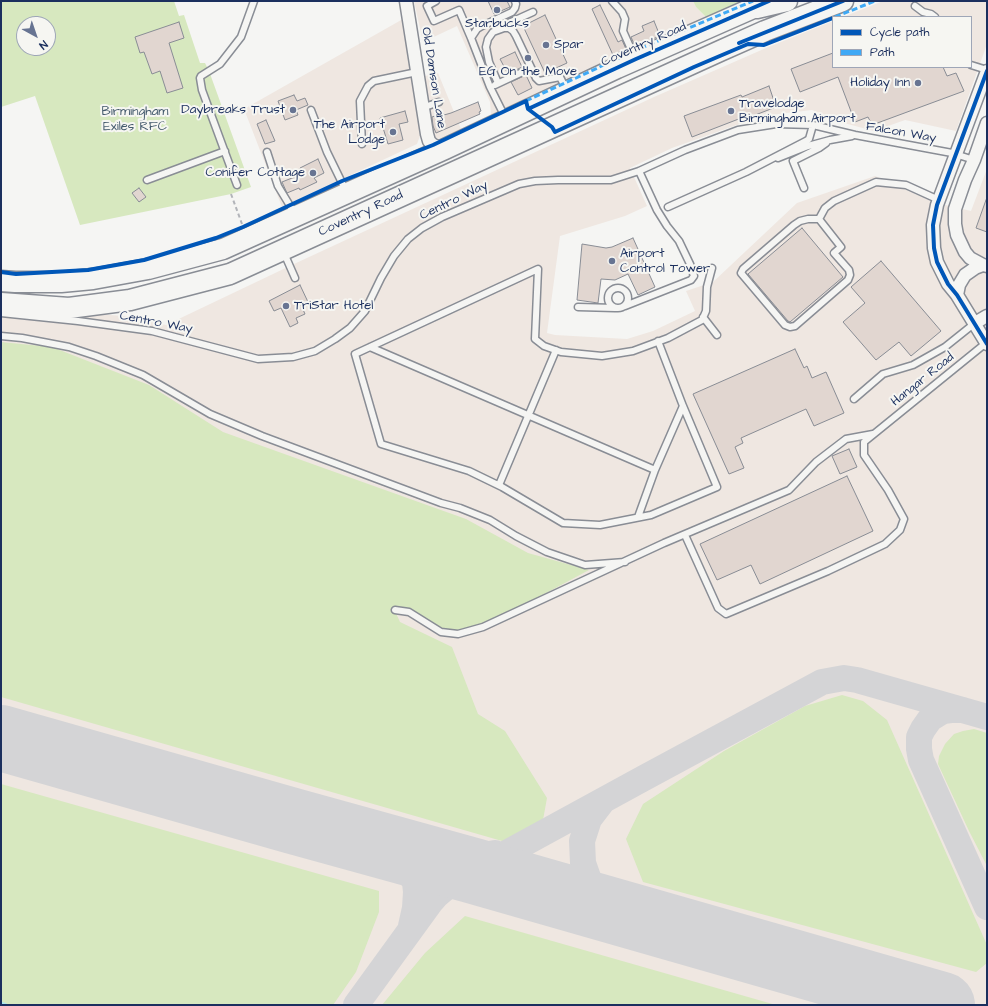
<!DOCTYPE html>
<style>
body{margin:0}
#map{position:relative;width:988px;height:1006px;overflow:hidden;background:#f5f5f3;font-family:"Architects Daughter",sans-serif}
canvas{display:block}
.frame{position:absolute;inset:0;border:2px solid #1b2f5e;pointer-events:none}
.legend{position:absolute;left:832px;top:16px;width:140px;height:52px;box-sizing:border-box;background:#f6f6f2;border:1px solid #9ea6b7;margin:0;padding:5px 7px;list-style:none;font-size:12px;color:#1b2f5e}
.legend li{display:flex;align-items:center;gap:8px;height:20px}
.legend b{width:20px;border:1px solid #9ea6b7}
.north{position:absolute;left:16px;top:16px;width:40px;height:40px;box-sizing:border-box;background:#f6f6f2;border:1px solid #9ea6b7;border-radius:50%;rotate:140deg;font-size:11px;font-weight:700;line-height:16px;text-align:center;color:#1b2f5e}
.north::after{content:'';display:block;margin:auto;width:14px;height:18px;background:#677492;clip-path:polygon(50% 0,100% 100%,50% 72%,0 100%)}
</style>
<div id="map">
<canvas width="988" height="1006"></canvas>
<div class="frame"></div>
<ul class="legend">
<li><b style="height:5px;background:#0057b8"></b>Cycle path</li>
<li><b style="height:5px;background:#3fa9f5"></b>Path</li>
</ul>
<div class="north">N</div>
</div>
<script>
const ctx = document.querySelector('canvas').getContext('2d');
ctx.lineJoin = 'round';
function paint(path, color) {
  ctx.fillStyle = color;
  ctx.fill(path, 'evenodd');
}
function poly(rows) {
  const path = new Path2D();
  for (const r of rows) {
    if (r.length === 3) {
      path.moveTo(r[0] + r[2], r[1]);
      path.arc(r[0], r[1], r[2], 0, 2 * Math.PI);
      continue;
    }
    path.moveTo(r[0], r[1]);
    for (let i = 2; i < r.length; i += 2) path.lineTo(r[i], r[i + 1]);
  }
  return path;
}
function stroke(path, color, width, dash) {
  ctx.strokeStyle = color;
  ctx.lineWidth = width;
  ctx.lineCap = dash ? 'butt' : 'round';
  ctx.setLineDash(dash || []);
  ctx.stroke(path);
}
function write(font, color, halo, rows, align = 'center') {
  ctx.font = font + ' "Architects Daughter",sans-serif';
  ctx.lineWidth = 4;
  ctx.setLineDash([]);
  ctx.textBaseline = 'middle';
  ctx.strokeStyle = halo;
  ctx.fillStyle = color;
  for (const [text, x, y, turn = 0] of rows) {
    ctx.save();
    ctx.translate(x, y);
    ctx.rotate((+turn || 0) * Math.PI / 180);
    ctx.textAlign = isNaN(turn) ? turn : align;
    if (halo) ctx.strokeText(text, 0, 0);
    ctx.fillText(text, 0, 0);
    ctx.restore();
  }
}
paint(poly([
 [414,1,693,1,696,7,706,17,576,74,491,115,490,102,457,26,423,42],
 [883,1,987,1,987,44,956,131,905,120,874,131,840,122,812,110,762,116,672,148,630,168,647,206,625,216,560,236,547,333,555,335,627,339,653,331,695,311,686,291,713,282,797,203,875,176,933,202,971,211,987,169,987,1005,1,1005,1,308,125,316,166,325,294,264,654,97,766,48,833,21,833,67,971,67,971,17,843,17],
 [403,19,415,78,420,136,417,144,282,207,244,109],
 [438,73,461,129,438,139,434,136,430,120,425,76]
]), '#efe7e1');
paint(poly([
 [1,1,174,1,179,16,184,15,200,63,205,63,209,71,251,187,231,194,80,225,35,96,1,107],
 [24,24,48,24,48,48,24,48],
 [693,1,743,1,706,17,696,7],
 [1,342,52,347,149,385,223,432,466,519,528,553,589,570,483,627,441,632,409,612,395,611,400,622,452,647,478,714,505,731,547,798,543,820,525,843,509,843,1,697],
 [842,695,863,701,887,720,987,945,987,963,976,972,643,882,626,839,643,804,724,751,805,706],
 [974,729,987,733,987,866,969,831,938,764,939,756,945,744,954,734,963,731],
 [1,784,379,891,379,912,356,972,333,1005,1,1005],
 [465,916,776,1005,382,1005,425,953]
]), '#d7e8bf');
stroke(poly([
 [1,1003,6,1005]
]), '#aee6ec', 3);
stroke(poly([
 [963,710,951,710,943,711,930,719,923,729,919,737,919,749,921,760,987,907],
 [602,802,589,819,582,841,583,863,590,883,599,895,613,911],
 [379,845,394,854,406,868,415,882,416,892,415,908,411,926],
 [418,855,461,859,495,853],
 [356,1005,430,903,437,895,450,884,644,778,822,682,844,678,857,680,987,717]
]), '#d4d4d6', 26);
stroke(poly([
 [1,738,293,821,474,871,942,1005]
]), '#d4d4d6', 66);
const building = poly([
 [488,1,507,1,510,7,494,14,488,1],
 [600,5,618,42,622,40,626,49,613,55,592,9,600,5],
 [545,15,567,63,545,73,523,26,545,15],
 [654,21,660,36,635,46,631,37,644,31,642,26,654,21],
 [179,22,184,38,169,43,183,88,167,93,160,71,152,74,144,52,140,53,135,37,179,22],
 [515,52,522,67,508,74,500,59,515,52],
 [833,53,833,67,943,67,947,76,956,73,964,91,872,125,868,117,855,122,838,77,800,92,791,69,833,53],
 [526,75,532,88,518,95,511,82,526,75],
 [769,86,776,107,750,117,749,115,692,137,684,116,741,95,742,97,769,86],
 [294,95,297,101,305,98,308,105,296,110,298,115,285,120,278,101,294,95],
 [478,102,481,111,479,112,480,114,436,133,433,126,432,117,443,113,444,115,451,113,478,102],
 [405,111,408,122,399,124,403,140,388,144,380,118,405,111],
 [266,120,275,141,265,144,257,124,266,120],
 [318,159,324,173,314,178,317,182,300,190,299,188,287,193,282,182,302,174,300,168,318,159],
 [139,188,146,197,139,202,132,193,139,188],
 [986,200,987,200,987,232,976,228,986,200],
 [802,228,843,277,790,322,788,321,748,274,802,228],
 [633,238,655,287,638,295,628,274,615,280,601,279,598,303,577,300,582,244,606,248,612,247,633,238],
 [881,261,941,331,911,356,899,342,876,360,843,322,865,303,851,287,881,261],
 [300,285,308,302,301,305,305,314,296,318,298,323,290,327,281,308,274,311,269,301,300,285],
 [795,349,804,368,807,366,812,378,826,372,844,413,814,426,806,409,741,438,743,443,735,447,744,468,729,474,693,394,795,349],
 [849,449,857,467,840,474,832,456,849,449],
 [847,476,873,531,760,584,751,565,717,580,700,544,847,476]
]);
paint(building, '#e1d6d0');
stroke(building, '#898d95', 1);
const service = poly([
 [436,1,427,6,434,21,459,10,471,38,477,29,482,26,512,12,515,8,516,4,515,1],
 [612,1,622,12,625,19,623,31,635,58],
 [915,6,923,12,931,14,935,17],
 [509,28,511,22,533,12],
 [471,38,490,87,505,117],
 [971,65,987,70],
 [498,83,489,62,486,47,488,39,493,32,504,28,509,28,513,31,516,36,536,78,539,81,560,77,566,89],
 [495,85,531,68],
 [422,108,439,102],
 [311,110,327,152,346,191],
 [362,144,360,101,368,86,374,81,417,72],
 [267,152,278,186,295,214],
 [778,158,808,146,830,140,852,136],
 [147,180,225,151],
 [237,185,202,90,200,78,201,76,220,64,241,37,254,1],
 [804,188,793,161,819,148,826,143],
 [668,207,746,172,806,141,809,139,813,125],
 [819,219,808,219,800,221,794,225,743,269,741,273,785,325,790,327,795,326,848,280,850,275,849,270,834,253,841,247,819,219,825,208,834,201,876,182,906,185,939,200],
 [284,253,295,278],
 [618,298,10],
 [625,306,691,280,694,276,690,264,679,241,667,226,657,210,639,171],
 [578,307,615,308],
 [1,313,78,321,152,331,258,359,293,357,315,351,335,339,350,328,365,311,381,278,394,256,408,239,422,228,442,217,519,184,535,181,558,180,611,180,639,171,685,150,738,130,776,124,813,125,855,135,952,153,974,160],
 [703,317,717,335],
 [1,336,22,338,69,347,96,356,143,375,210,414,262,436,441,503,460,508,490,520,516,536,547,552,585,565,625,562],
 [658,341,683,406,717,487,651,515,600,525,563,523,502,487,469,471,381,444,355,354,538,269,535,339,544,346,561,352,602,356,633,351,668,338,702,320,706,311,707,287,712,268],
 [370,347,655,470],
 [854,399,883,374,913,365,945,347,975,323],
 [499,485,556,350],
 [638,517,655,470,683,406],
 [685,535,718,608,726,614,828,571,885,544,900,530,904,519,888,490,864,455,864,442,986,343],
 [395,610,409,612,441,632,458,634,483,627,664,543,789,490,816,462,846,439,873,434]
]);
const minor = poly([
 [406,1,427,134,429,141,433,145,445,149],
 [987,71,937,205,933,225,934,248,937,262,948,284,957,295,987,344],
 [987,123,974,160,965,180,955,209,955,224,957,235,965,252,970,258,983,265,987,266],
 [957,295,959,285,965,275,975,268,983,265],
 [975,323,987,316]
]);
const trunk = poly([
 [757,8,787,1],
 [1,281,15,282,61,282,93,279,148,269,223,249,445,149,617,68,769,1],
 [1,303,69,308,130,300,230,274,720,51,765,31,843,1]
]);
stroke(service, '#898d95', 9);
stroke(minor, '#898d95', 15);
stroke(trunk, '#898d95', 23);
stroke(poly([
 [231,194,242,224]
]), '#b2b4b9', 2, [4, 3]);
stroke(service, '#f5f5f3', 6);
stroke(minor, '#f5f5f3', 12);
stroke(trunk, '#f5f5f3', 20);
stroke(poly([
 [835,17,875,1],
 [526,101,632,52,753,1]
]), '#3fa9f5', 3, [6, 3]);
stroke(poly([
 [739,43,843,1],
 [987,71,937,205,933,225,934,248,937,262,948,284,957,295,987,344],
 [528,109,636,59,769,1],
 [1,272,16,274,88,270,144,260,216,238,243,227,342,181,433,145,526,101,528,109,552,127,555,132,694,67,748,44,764,45,833,18]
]), '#0057b8', 4);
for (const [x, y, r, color] of [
 [497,10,4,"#677492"],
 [546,45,4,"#677492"],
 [528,58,4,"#677492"],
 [918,83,4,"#677492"],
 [293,110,4,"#677492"],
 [731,111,4,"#677492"],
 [393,132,4,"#677492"],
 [313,173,4,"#677492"],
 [612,261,4,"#677492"],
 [286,306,4,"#677492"]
]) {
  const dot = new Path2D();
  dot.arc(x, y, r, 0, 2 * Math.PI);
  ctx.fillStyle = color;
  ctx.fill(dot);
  stroke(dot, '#f6f6f2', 1.5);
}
write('13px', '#1b2f5e', '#f6f6f2', [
 ["Starbucks",497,24,"center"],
 ["Spar",554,45],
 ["EG On the Move",528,72,"center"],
 ["Holiday Inn",910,83,"right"],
 ["Travelodge",739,104],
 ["Birmingham Airport",739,119],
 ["Daybreaks Trust",285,110,"right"],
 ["The Airport",385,125,"right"],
 ["Lodge",385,140,"right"],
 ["Conifer Cottage",305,173,"right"],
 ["Airport",620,254],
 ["Control Tower",620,269],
 ["TriStar Hotel",294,306]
], 'left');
write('13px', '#1b2f5e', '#f6f6f2', [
 ["Coventry Road",644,45,-24],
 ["Old Damson Lane",433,78,81],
 ["Falcon Way",901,133,10],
 ["Centro Way",454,201,-26],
 ["Coventry Road",361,214,-25],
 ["Centro Way",156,323,11],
 ["Hangar Road",923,380,-39]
]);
write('13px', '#445a6c', '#f6f6f2', [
 ["Birmingham",135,112],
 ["Exiles RFC",135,127]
]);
</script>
